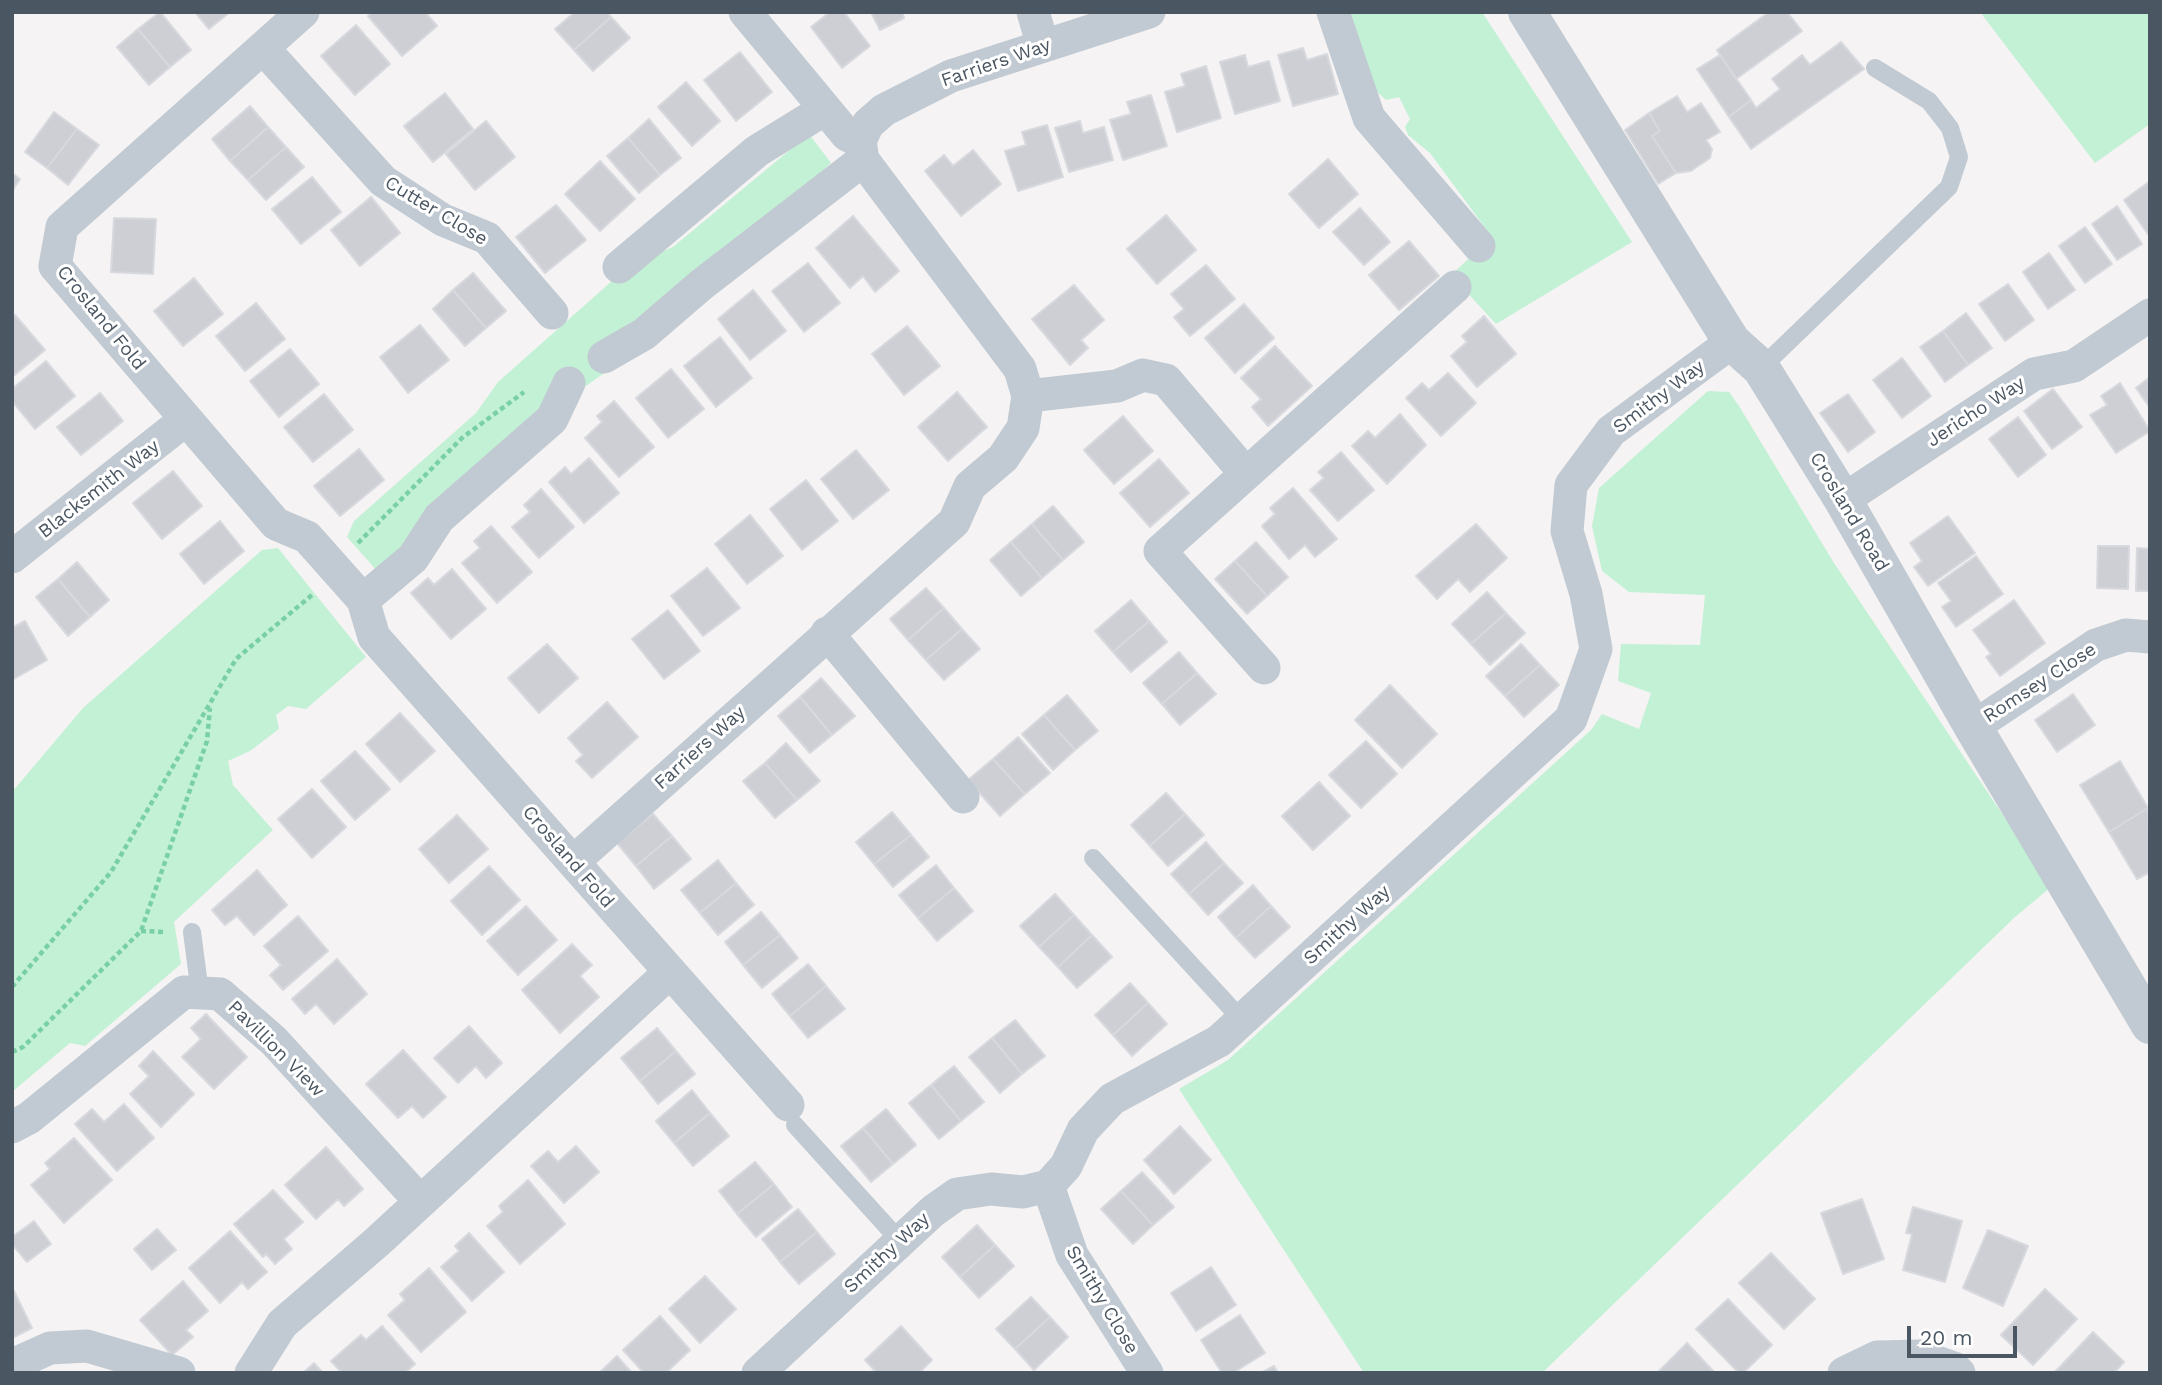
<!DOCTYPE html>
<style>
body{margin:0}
#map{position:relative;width:2162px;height:1385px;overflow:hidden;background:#f5f3f3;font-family:"Work Sans",sans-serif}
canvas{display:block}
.frame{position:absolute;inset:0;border:14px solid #4a5661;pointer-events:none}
.scale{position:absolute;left:1907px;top:1326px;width:110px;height:32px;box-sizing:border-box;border:4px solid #4a5661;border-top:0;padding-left:9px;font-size:21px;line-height:24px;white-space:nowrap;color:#4a5661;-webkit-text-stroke:5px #fff;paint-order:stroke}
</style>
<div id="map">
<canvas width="2162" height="1385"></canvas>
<div class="frame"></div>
<div class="scale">20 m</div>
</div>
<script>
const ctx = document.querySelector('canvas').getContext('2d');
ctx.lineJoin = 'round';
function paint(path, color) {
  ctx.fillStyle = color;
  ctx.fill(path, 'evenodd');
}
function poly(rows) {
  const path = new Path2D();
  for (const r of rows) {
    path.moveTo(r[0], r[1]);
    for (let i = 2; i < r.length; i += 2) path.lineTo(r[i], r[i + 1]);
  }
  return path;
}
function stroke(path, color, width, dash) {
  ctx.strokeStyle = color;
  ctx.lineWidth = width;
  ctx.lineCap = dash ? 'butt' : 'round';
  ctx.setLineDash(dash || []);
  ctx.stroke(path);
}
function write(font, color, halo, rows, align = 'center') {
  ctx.font = font + ' "Work Sans",sans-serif';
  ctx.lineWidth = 6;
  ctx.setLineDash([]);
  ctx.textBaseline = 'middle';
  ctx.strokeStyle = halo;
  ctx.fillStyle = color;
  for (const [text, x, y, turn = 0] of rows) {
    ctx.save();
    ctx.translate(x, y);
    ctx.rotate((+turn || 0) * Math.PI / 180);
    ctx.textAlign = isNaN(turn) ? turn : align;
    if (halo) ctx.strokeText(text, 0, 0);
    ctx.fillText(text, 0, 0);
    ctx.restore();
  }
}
paint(poly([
 [1347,12,1482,12,1632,242,1496,324,1451,275,1492,237,1430,153,1408,135,1405,127,1410,119,1399,97,1386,100,1376,91],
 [1980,12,2150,12,2150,124,2095,163],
 [809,134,831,163,610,369,586,386,560,375,535,416,378,572,347,537,354,521,476,413,498,382,630,265,673,247],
 [1708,391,1729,392,1739,406,1834,563,2051,887,2015,917,1542,1373,1364,1373,1179,1089,1228,1060,1591,730,1602,714,1639,729,1651,693,1618,681,1621,644,1700,645,1705,595,1629,592,1602,571,1592,526,1599,488],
 [278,548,366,657,306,709,288,706,276,715,279,729,250,751,228,761,233,785,273,830,174,922,181,964,85,1046,70,1043,12,1092,12,792,83,708,262,550]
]), '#c3f1d5');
const building = poly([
 [160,12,191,50,170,67,138,29,160,12],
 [195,12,230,12,209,29,195,12],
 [373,12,425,12,437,26,402,56,368,16,373,12],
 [575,12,607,12,611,17,574,50,555,29,575,12],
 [830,12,844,12,870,46,842,68,811,27,830,12],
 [871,12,902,12,904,18,880,30,871,12],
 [1769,12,1787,12,1802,31,1736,79,1717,50,1769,12],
 [611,17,630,38,593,71,574,50,611,17],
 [356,25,390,64,355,95,321,56,356,25],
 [138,29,170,67,149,85,117,47,138,29],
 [1841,42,1864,69,1751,149,1729,117,1751,100,1756,108,1780,89,1772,79,1802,55,1810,65,1841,42],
 [1303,48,1307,60,1327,54,1338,94,1293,106,1278,55,1303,48],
 [740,52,772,92,736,121,704,80,740,52],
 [1245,55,1248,67,1269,61,1280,101,1235,114,1220,62,1245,55],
 [1720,55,1751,100,1729,117,1697,69,1720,55],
 [1206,66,1221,118,1177,132,1165,92,1185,86,1181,74,1206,66],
 [686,82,720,121,692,146,658,107,686,82],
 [445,93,473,129,433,162,404,126,445,93],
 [1151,95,1167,146,1123,160,1110,120,1131,114,1127,102,1151,95],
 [1677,96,1687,112,1701,103,1720,132,1706,140,1712,149,1710,158,1691,171,1676,173,1652,136,1660,131,1649,113,1677,96],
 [250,106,268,127,230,161,212,139,250,106],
 [54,112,77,129,47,168,25,152,54,112],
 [1649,113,1660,131,1652,136,1676,173,1658,184,1625,130,1649,113],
 [649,119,681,158,660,175,628,138,649,119],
 [486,121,515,157,475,190,446,154,486,121],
 [1080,121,1083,133,1104,127,1113,160,1069,172,1055,128,1080,121],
 [1047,125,1063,177,1018,191,1005,151,1026,145,1022,132,1047,125],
 [268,127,286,147,248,180,230,161,268,127],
 [77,129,99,145,68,185,47,168,77,129],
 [628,138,660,175,639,193,607,156,628,138],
 [286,147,304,167,266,200,248,180,286,147],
 [973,150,1001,184,961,216,925,171,944,155,953,166,973,150],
 [1328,159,1358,194,1319,228,1289,194,1328,159],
 [600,161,635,199,600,231,565,194,600,161],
 [12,173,20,179,12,191,12,173],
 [312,177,341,212,301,244,272,209,312,177],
 [2150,181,2150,237,2124,200,2150,181],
 [371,197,400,233,360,266,331,230,371,197],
 [556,205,586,240,545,273,516,237,556,205],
 [2117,206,2142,244,2117,260,2092,224,2117,206],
 [1360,208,1390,242,1364,265,1333,232,1360,208],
 [1166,215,1196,250,1157,284,1127,249,1166,215],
 [853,216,899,271,875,292,863,276,850,288,816,248,853,216],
 [114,218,156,219,153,274,111,272,114,218],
 [2085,227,2112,264,2085,283,2059,246,2085,227],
 [1409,241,1439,276,1399,310,1369,275,1409,241],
 [2049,253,2075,290,2048,309,2023,272,2049,253],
 [808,263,840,303,804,332,772,291,808,263],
 [1206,265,1235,299,1190,336,1174,317,1184,309,1171,294,1206,265],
 [473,273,506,311,486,328,453,290,473,273],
 [194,278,223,314,183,346,154,311,194,278],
 [2008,284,2034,320,2005,341,1979,304,2008,284],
 [1074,285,1104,320,1081,340,1088,348,1070,365,1032,319,1074,285],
 [453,290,486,328,465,346,433,309,453,290],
 [753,290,786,331,750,360,718,319,753,290],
 [256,303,285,339,245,371,216,336,256,303],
 [1244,304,1274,338,1235,373,1205,338,1244,304],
 [1966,313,1992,348,1968,365,1943,331,1966,313],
 [15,315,45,350,12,377,12,317,15,315],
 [1484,316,1516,354,1477,387,1451,356,1467,342,1462,336,1484,316],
 [420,325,449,360,408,393,380,357,420,325],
 [907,326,940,366,904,395,872,354,907,326],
 [1943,331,1968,365,1945,382,1920,347,1943,331],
 [720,337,752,378,716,407,684,366,720,337],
 [1275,346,1312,386,1268,426,1252,407,1261,399,1241,378,1275,346],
 [290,349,319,384,279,417,250,381,290,349],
 [1902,358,1931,396,1902,418,1873,380,1902,358],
 [46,361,75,396,35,429,12,401,12,389,46,361],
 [671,369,704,409,668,438,636,398,671,369],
 [1448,373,1476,403,1441,436,1406,398,1422,383,1429,390,1448,373],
 [2150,377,2150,408,2136,388,2150,377],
 [2120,383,2150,431,2116,453,2090,415,2107,405,2101,396,2120,383],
 [2053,389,2082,427,2052,449,2024,411,2053,389],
 [957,392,987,427,948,461,918,427,957,392],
 [100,393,123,421,81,455,57,427,100,393],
 [324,394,353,430,313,462,284,427,324,394],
 [1848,394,1875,432,1848,452,1820,413,1848,394],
 [614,401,654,447,619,477,585,438,602,422,597,416,614,401],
 [1400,414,1426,445,1387,484,1352,446,1368,431,1375,438,1400,414],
 [1123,416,1153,451,1114,484,1084,450,1123,416],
 [2018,417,2046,455,2018,477,1989,439,2018,417],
 [359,449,384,480,340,516,314,486,359,449],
 [856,450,889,490,853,519,821,479,856,450],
 [1341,452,1374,490,1338,521,1310,490,1324,478,1318,472,1341,452],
 [589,458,619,493,584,523,549,482,565,467,571,474,589,458],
 [1159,459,1189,493,1150,527,1120,493,1159,459],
 [173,471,202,506,162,539,133,503,173,471],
 [806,480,838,521,802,550,770,509,806,480],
 [1293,488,1337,539,1315,557,1305,545,1289,559,1262,526,1275,514,1270,508,1293,488],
 [541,489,574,527,539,558,512,527,530,512,524,505,541,489],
 [1053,506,1084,542,1063,560,1032,524,1053,506],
 [750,515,783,556,747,584,715,544,750,515],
 [1948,516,1975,553,1928,586,1914,567,1922,561,1910,543,1948,516],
 [220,521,244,551,204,584,180,554,220,521],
 [1032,524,1063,560,1042,578,1011,542,1032,524],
 [1476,524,1507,558,1470,592,1458,579,1437,599,1416,576,1476,524],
 [491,526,532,572,497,603,462,563,480,548,474,541,491,526],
 [1011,542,1042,578,1021,596,990,560,1011,542],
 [1256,542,1288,577,1267,596,1235,561,1256,542],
 [2098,546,2129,546,2128,589,2097,588,2098,546],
 [2137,548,2150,549,2150,591,2136,591,2137,548],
 [1976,556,2003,594,1956,627,1942,607,1951,601,1938,583,1976,556],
 [1235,561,1267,596,1247,614,1215,579,1235,561],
 [77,562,109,600,90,617,58,579,77,562],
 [707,568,740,608,703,636,671,596,707,568],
 [452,569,486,609,451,639,411,593,428,578,434,585,452,569],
 [58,579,90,617,68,636,36,597,58,579],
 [926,588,944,608,908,640,890,619,926,588],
 [1487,592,1506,613,1471,644,1452,624,1487,592],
 [1131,600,1149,621,1113,652,1095,631,1131,600],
 [2014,600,2045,643,2000,676,1986,657,1991,654,1973,630,2014,600],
 [944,608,962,629,926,660,908,640,944,608],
 [668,610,700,651,664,679,632,639,668,610],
 [1506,613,1525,633,1490,665,1471,644,1506,613],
 [25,621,47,660,12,680,12,628,25,621],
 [1149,621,1167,642,1131,672,1113,652,1149,621],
 [962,629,980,649,944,680,926,660,962,629],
 [547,644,578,678,539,713,508,678,547,644],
 [1521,644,1540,665,1505,696,1486,676,1521,644],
 [1179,652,1197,673,1162,704,1143,683,1179,652],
 [1540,665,1559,685,1524,717,1505,696,1540,665],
 [1197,673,1216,694,1180,725,1162,704,1197,673],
 [821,678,855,716,832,735,800,697,821,678],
 [1390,685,1437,734,1402,768,1355,720,1390,685],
 [2073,694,2095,725,2057,752,2035,720,2073,694],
 [1067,695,1098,731,1075,750,1044,715,1067,695],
 [800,697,832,735,810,753,778,716,800,697],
 [607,702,638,737,592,778,576,761,583,755,568,738,607,702],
 [400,713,435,751,400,782,366,744,400,713],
 [1044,715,1075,750,1053,770,1022,734,1044,715],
 [1018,737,1050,773,1025,794,993,759,1018,737],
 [1366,741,1397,774,1361,808,1329,775,1366,741],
 [786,743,820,781,797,800,765,763,786,743],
 [355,751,390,789,355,820,321,781,355,751],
 [993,759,1025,794,1000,816,968,780,993,759],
 [2120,761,2148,808,2109,832,2080,785,2120,761],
 [765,763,797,800,775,818,743,781,765,763],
 [1319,782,1350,816,1313,850,1282,816,1319,782],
 [312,789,346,827,312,858,278,819,312,789],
 [1166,793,1185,814,1150,846,1131,825,1166,793],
 [2148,808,2150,872,2137,879,2109,832,2148,808],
 [892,812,911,835,874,864,856,842,892,812],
 [653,814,672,836,636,866,617,843,653,814],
 [1185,814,1204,835,1168,866,1150,846,1185,814],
 [457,815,488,849,449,883,419,849,457,815],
 [911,835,929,857,893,887,874,864,911,835],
 [672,836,691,859,654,889,636,866,672,836],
 [1206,842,1224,863,1189,894,1171,874,1206,842],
 [718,860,736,883,700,913,681,890,718,860],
 [1224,863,1243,883,1208,915,1189,894,1224,863],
 [936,865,954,888,918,918,899,895,936,865],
 [489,866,520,900,482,935,451,901,489,866],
 [257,870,287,905,254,935,237,916,225,925,212,910,257,870],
 [736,883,754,905,718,935,700,913,736,883],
 [1253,885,1271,906,1236,938,1218,917,1253,885],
 [954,888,973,911,937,941,918,918,954,888],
 [1055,894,1074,915,1039,947,1020,926,1055,894],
 [526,906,557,940,518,975,487,941,526,906],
 [1271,906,1290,927,1255,958,1236,938,1271,906],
 [761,912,780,935,743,965,725,942,761,912],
 [1074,915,1092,935,1058,967,1039,947,1074,915],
 [298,916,328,951,283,990,270,975,281,965,264,946,298,916],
 [780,935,798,958,762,988,743,965,780,935],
 [1092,935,1112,957,1077,988,1058,967,1092,935],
 [572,944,592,965,580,976,599,997,560,1033,522,990,572,944],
 [337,959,367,994,334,1024,316,1004,305,1014,292,999,337,959],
 [808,964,826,986,790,1016,772,994,808,964],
 [1130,983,1148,1003,1113,1035,1095,1015,1130,983],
 [826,986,845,1009,808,1038,790,1016,826,986],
 [1148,1003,1167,1024,1132,1056,1113,1035,1148,1003],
 [206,1014,247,1057,214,1089,182,1057,201,1039,191,1028,206,1014],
 [1015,1020,1045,1056,1022,1074,992,1038,1015,1020],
 [469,1026,502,1063,486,1078,476,1066,458,1083,434,1058,469,1026],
 [657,1028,676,1051,640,1081,621,1058,657,1028],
 [992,1038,1022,1074,1000,1093,969,1057,992,1038],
 [403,1050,446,1097,423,1118,412,1106,398,1118,366,1084,403,1050],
 [153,1051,194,1094,161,1127,130,1094,149,1076,139,1066,153,1051],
 [676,1051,695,1074,658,1104,640,1081,676,1051],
 [954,1066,984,1102,961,1121,931,1085,954,1066],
 [931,1085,961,1121,939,1139,909,1103,931,1085],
 [692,1090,710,1113,674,1143,656,1121,692,1090],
 [124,1104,154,1138,117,1171,75,1124,92,1109,104,1122,124,1104],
 [886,1109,916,1145,893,1164,863,1128,886,1109],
 [710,1113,729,1136,693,1166,674,1143,710,1113],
 [1180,1126,1211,1160,1174,1194,1144,1160,1180,1126],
 [863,1128,893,1164,871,1182,841,1146,863,1128],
 [74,1138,112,1180,64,1223,31,1185,50,1169,45,1163,74,1138],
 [576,1146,599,1172,564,1203,531,1166,548,1151,558,1162,576,1146],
 [326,1147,363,1189,344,1206,338,1199,316,1219,285,1185,326,1147],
 [755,1162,774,1184,737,1214,719,1191,755,1162],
 [1142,1172,1174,1207,1153,1225,1121,1191,1142,1172],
 [528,1180,565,1224,520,1264,487,1226,503,1212,499,1206,528,1180],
 [774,1184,792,1207,756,1237,737,1214,774,1184],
 [273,1190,303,1222,284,1239,292,1249,275,1264,266,1254,263,1257,234,1224,273,1190],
 [1121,1191,1153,1225,1133,1244,1101,1209,1121,1191],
 [1862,1199,1884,1259,1843,1274,1821,1213,1862,1199],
 [1913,1207,1962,1221,1945,1282,1903,1270,1912,1234,1906,1233,1913,1207],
 [798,1209,817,1232,780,1262,762,1239,798,1209],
 [34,1221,51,1244,27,1262,12,1244,12,1237,34,1221],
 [977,1225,995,1245,960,1277,942,1257,977,1225],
 [157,1229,176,1250,152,1270,134,1249,157,1229],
 [1988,1230,2028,1246,2003,1306,1963,1288,1988,1230],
 [230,1231,267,1272,248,1289,242,1282,220,1303,189,1268,230,1231],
 [817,1232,835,1254,799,1284,780,1262,817,1232],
 [469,1233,504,1272,472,1301,441,1267,459,1251,455,1246,469,1233],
 [995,1245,1014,1266,979,1298,960,1277,995,1245],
 [1771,1253,1815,1299,1784,1329,1739,1283,1771,1253],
 [1211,1267,1236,1305,1196,1331,1171,1293,1211,1267],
 [429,1268,466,1312,421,1352,388,1315,405,1300,400,1294,429,1268],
 [705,1276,736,1309,700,1343,669,1309,705,1276],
 [183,1281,208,1311,186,1330,193,1337,172,1355,140,1320,183,1281],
 [12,1287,32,1328,12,1338,12,1287],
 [2045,1289,2077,1319,2033,1365,2001,1335,2045,1289],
 [1031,1297,1050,1317,1015,1349,996,1329,1031,1297],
 [1728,1299,1772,1345,1743,1373,1739,1373,1696,1329,1728,1299],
 [1240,1315,1265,1353,1233,1373,1222,1373,1201,1340,1240,1315],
 [660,1316,690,1350,666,1373,644,1373,623,1350,660,1316],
 [1050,1317,1068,1337,1034,1370,1015,1349,1050,1317],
 [382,1326,415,1364,405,1373,342,1373,331,1361,361,1335,366,1340,382,1326],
 [901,1326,932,1360,919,1373,877,1373,865,1360,901,1326],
 [2093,1332,2124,1362,2114,1373,2054,1373,2093,1332],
 [1687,1343,1715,1373,1657,1373,1687,1343],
 [617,1356,632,1373,599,1373,617,1356],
 [314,1363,323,1373,303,1373,314,1363],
 [1274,1366,1278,1373,1261,1373,1274,1366]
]);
paint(building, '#cdcfd5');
stroke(building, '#d7d9de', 2);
stroke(poly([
 [358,543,462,438,524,392],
 [141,931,164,932],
 [12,987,111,872,236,659,313,594],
 [12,1052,23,1047,141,931,207,741,210,708]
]), '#7ad0a6', 4.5, [5, 3.5]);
stroke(poly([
 [1761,368,1949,187,1959,157,1950,128,1929,101,1875,68],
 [1093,858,1242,1020],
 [192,932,200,993],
 [795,1125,900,1241]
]), '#c1cad2', 18);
stroke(poly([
 [303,12,62,227,55,266,276,524,307,537,363,600,374,637,788,1105],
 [745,12,847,135,860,141],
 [1033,12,1043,46],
 [1333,12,1369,118,1479,246],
 [263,48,383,181,443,220,487,238,552,313],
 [619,267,757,151,825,109],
 [604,357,644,334,701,285,863,160],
 [1028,396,1117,386,1143,375,1166,380,1246,474,1455,287],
 [1246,474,1160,551,1264,668],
 [1843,500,2034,374,2074,366,2150,315],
 [12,557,185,420],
 [363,600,413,558,439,518,552,419,569,383],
 [827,633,963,797],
 [1973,727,2096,645,2126,635,2150,637],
 [573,862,954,522,970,486,1003,458,1023,428,1028,396,1020,369,863,160,860,141,868,124,884,110,951,76,1149,12],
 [12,1127,29,1118,184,992,220,994,274,1041,419,1200],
 [1048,1186,1072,1255,1147,1373],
 [12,1365,50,1348,87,1346,179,1373],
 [251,1373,282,1324,377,1242,670,972],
 [758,1373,933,1211,957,1194,991,1189,1023,1192,1048,1186,1066,1166,1083,1130,1112,1099,1219,1041,1571,719,1596,649,1586,594,1567,531,1571,485,1611,431,1732,342],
 [1844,1373,1877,1357,1920,1356,1954,1368,1959,1373]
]), '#c1cad2', 33);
stroke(poly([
 [1527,12,1732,342,1761,368,1843,500,1973,727,2150,1025]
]), '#c1cad2', 38);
write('19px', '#4a5661', '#fff', [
 ["Farriers Way",996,63,-19],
 ["Cutter Close",436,211,31],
 ["Crosland Fold",101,318,51],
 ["Smithy Way",1659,397,-37],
 ["Jericho Way",1976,412,-33],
 ["Blacksmith Way",99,489,-38],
 ["Crosland Road",1849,512,59],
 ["Romsey Close",2040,683,-33],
 ["Farriers Way",700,748,-42],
 ["Crosland Fold",568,857,49],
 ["Smithy Way",1347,925,-42],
 ["Pavillion View",276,1049,45],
 ["Smithy Way",887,1253,-43],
 ["Smithy Close",1102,1300,59]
]);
</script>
